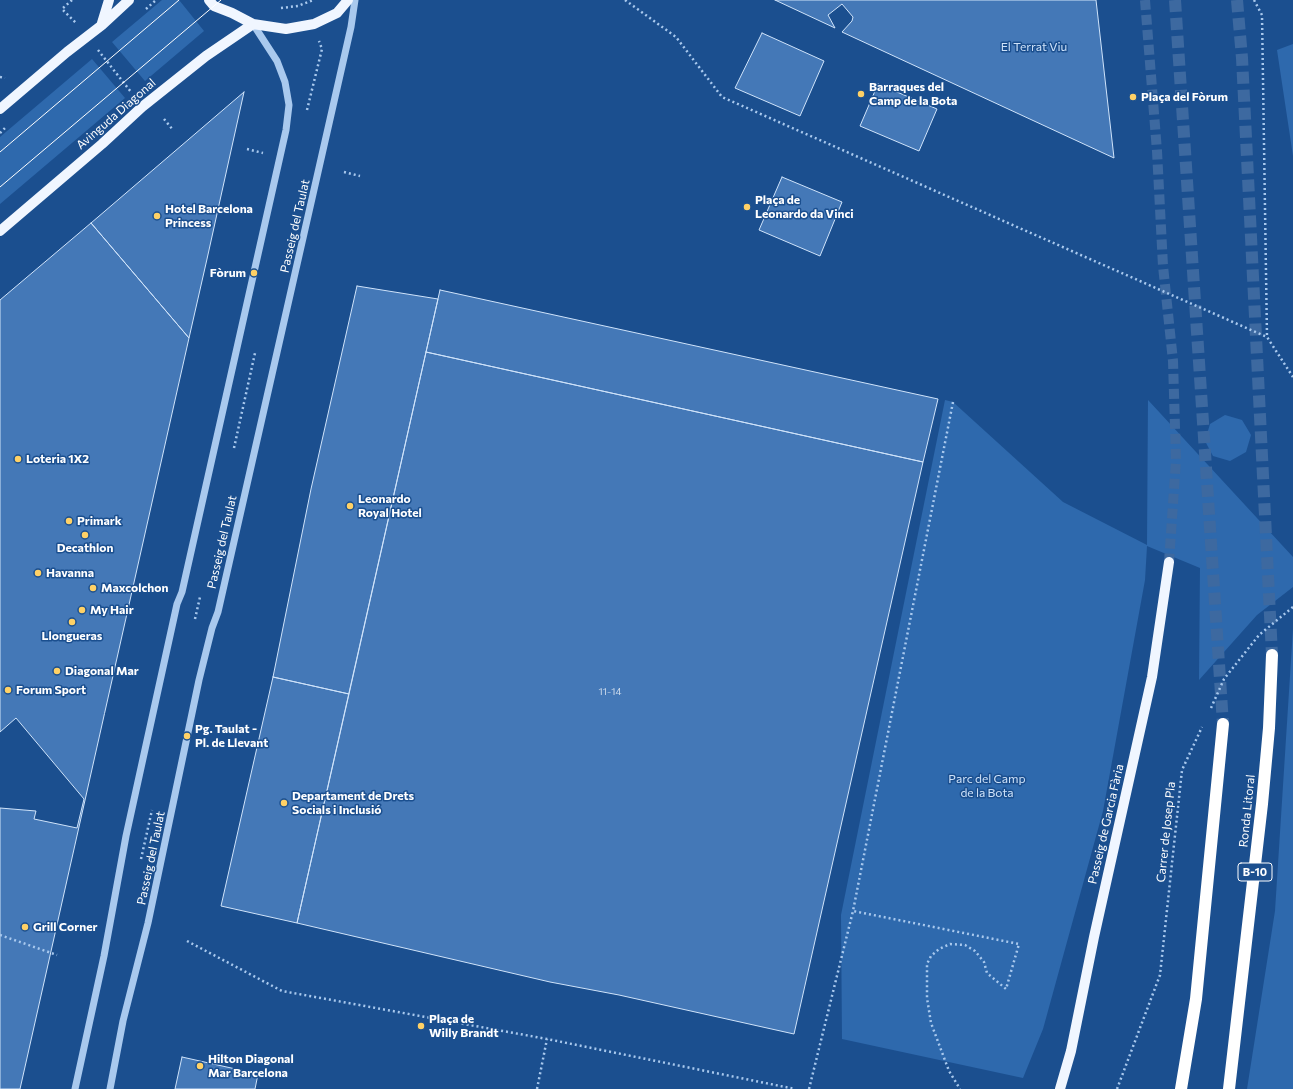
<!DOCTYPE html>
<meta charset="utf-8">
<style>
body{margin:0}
canvas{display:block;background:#1b4f8f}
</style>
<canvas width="1293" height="1089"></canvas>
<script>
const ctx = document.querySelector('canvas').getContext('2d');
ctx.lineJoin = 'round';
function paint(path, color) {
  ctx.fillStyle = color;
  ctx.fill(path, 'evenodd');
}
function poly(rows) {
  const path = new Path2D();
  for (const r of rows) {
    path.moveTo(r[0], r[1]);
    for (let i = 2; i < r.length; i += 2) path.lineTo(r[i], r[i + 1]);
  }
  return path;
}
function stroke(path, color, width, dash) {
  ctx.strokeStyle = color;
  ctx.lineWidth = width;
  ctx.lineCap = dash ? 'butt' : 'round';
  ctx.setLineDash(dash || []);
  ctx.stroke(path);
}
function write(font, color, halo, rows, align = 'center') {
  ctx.font = font + ' Commissioner,sans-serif';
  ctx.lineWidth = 3;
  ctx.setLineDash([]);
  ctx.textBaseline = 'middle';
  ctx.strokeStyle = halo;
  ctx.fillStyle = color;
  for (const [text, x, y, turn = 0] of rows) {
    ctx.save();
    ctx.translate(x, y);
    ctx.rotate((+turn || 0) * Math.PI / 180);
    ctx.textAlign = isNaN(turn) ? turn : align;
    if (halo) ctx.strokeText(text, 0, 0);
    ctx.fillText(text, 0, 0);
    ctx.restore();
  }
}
paint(poly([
 [162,0,179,0,204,31,145,81,112,42],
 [1293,44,1293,156,1277,50],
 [92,59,125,98,0,204,0,137],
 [945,400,953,402,1063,502,1147,545,1148,400,1293,557,1293,587,1257,615,1199,680,1200,568,1147,546,1145,580,1103,811,1043,1029,1023,1078,842,1039,841,915],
 [1225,415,1242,420,1251,435,1246,452,1230,461,1213,456,1205,441,1210,424],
 [1293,629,1293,1089,1247,1089,1275,911]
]), '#2e69ad');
const building = poly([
 [775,0,1096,0,1114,158,842,32,852,21,853,17,842,4,828,15,835,28,775,0],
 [762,33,824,61,800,116,735,88,762,33],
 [878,84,937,109,919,151,860,126,878,84],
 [244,92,207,259,189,338,91,223,244,92],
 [782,177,842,202,820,256,759,230,782,177],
 [91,223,189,338,20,1089,0,1089,0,808,36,811,34,819,77,828,84,799,16,718,0,732,0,300,91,223],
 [357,286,438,299,349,694,273,677,311,489,357,286],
 [440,290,938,399,923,462,426,352,440,290],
 [426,352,923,462,794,1034,619,995,550,982,297,923,426,352],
 [273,677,349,694,297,923,221,906,273,677],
 [182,1057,258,1074,255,1089,175,1089,182,1057]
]);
paint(building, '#4478b7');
stroke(building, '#cfe3fa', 1);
stroke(poly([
 [1145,0,1157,151,1163,266,1173,361,1176,460,1169,562]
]), '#3d69a0', 10, [10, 5]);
stroke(poly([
 [1175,0,1223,724],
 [1237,0,1242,58,1272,655]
]), '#3d69a0', 12, [12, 6]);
stroke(poly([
 [72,0,62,9,76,23],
 [625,0,676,37,722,97,1267,337,1293,377],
 [1254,0,1262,15,1267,337],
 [281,8,298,6,313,0],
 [146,9,156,0],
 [98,50,131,92],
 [0,77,5,78],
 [307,110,322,49,319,41],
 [164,119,173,130],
 [0,133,6,127],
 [247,149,263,153],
 [344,172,360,176],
 [953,402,853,911,1019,944,1006,989,987,973,984,962,975,951,965,945,950,944,939,949,931,956,927,964,927,998,931,1023,949,1071,960,1089],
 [234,448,255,353],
 [195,619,200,597],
 [1211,708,1224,679,1259,635,1293,607],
 [141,859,152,810],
 [0,935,57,955],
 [187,941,282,991,547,1039,795,1089],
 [537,1089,547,1039],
 [809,1089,853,911],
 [1117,1089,1160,975,1182,770,1202,727]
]), '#a9c9ee', 2.5, [2, 3]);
stroke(poly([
 [75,1089,104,956,126,836,177,604,182,592,286,130,289,105,285,82,277,61,253,24],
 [110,1089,123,1021,148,923,199,680,212,628,218,612,351,27,355,0]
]), '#a9c9ee', 7);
stroke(poly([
 [209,0,214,6,232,13,253,24,286,29,314,24,337,13,348,0],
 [102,23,109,0],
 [0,109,67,52,102,25,129,0],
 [0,231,102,144,142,107,206,56,253,24],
 [1060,1089,1071,1051,1094,937,1152,677,1169,562]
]), '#f0f6ff', 10);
stroke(poly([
 [1181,1089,1196,999,1223,724],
 [1229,1089,1262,804,1269,728,1272,655]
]), '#fff', 12);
stroke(poly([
 [0,152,179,0],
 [0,187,221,0]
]), '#fff', 1);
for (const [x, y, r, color] of [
 [861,94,4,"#ffd166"],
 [1133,97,4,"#ffd166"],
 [747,207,4,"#ffd166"],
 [157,216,4,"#ffd166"],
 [254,273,4,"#ffd166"],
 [18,459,4,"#ffd166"],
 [350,506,4,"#ffd166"],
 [69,521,4,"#ffd166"],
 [85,535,4,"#ffd166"],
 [38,573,4,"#ffd166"],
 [93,588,4,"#ffd166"],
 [82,610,4,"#ffd166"],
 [72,622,4,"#ffd166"],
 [57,671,4,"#ffd166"],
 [8,690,4,"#ffd166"],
 [187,736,4,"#ffd166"],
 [284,803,4,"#ffd166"],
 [25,927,4,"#ffd166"],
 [421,1026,4,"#ffd166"],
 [200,1066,4,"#ffd166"]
]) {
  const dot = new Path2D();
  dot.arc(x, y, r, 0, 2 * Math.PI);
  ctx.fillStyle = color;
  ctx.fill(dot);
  stroke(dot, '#1b4f8f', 1.5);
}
write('10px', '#d0dded', null, [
 ["11-14",610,692]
]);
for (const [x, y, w] of [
 [1255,872,34]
]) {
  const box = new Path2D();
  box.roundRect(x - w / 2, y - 9, w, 18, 3);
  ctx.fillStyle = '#1b4f8f';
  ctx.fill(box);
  stroke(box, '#fff', 1);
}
write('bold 11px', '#fff', null, [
 ["B-10",1255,872]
]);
write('12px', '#cfe3fa', '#1b4f8f', [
 ["El Terrat Viu",1034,47],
 ["Parc del Camp",987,779],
 ["de la Bota",987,793]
]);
write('bold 12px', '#fff', '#1b4f8f', [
 ["Barraques del",869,87],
 ["Camp de la Bota",869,101],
 ["Plaça del Fòrum",1141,97],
 ["Plaça de",755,200],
 ["Leonardo da Vinci",755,214],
 ["Hotel Barcelona",165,209],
 ["Princess",165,223],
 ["Fòrum",246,273,"right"],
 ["Loteria 1X2",26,459],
 ["Leonardo",358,499],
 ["Royal Hotel",358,513],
 ["Primark",77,521],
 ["Decathlon",85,548,"center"],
 ["Havanna",46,573],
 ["Maxcolchon",101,588],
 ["My Hair",90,610],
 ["Llongueras",72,636,"center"],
 ["Diagonal Mar",65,671],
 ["Forum Sport",16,690],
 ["Pg. Taulat -",195,729],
 ["Pl. de Llevant",195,743],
 ["Departament de Drets",292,796],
 ["Socials i Inclusió",292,810],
 ["Grill Corner",33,927],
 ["Plaça de",429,1019],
 ["Willy Brandt",429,1033],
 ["Hilton Diagonal",208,1059],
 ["Mar Barcelona",208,1073]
], 'left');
write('12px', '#fff', '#1b4f8f', [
 ["Avinguda Diagonal",116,114,-41],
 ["Passeig del Taulat",295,226,-77],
 ["Passeig del Taulat",222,542,-77],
 ["Ronda Litoral",1247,811,-84],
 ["Passeig de Garcia Fària",1106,824,-77],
 ["Carrer de Josep Pla",1166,832,-84],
 ["Passeig del Taulat",151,858,-78]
]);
</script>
